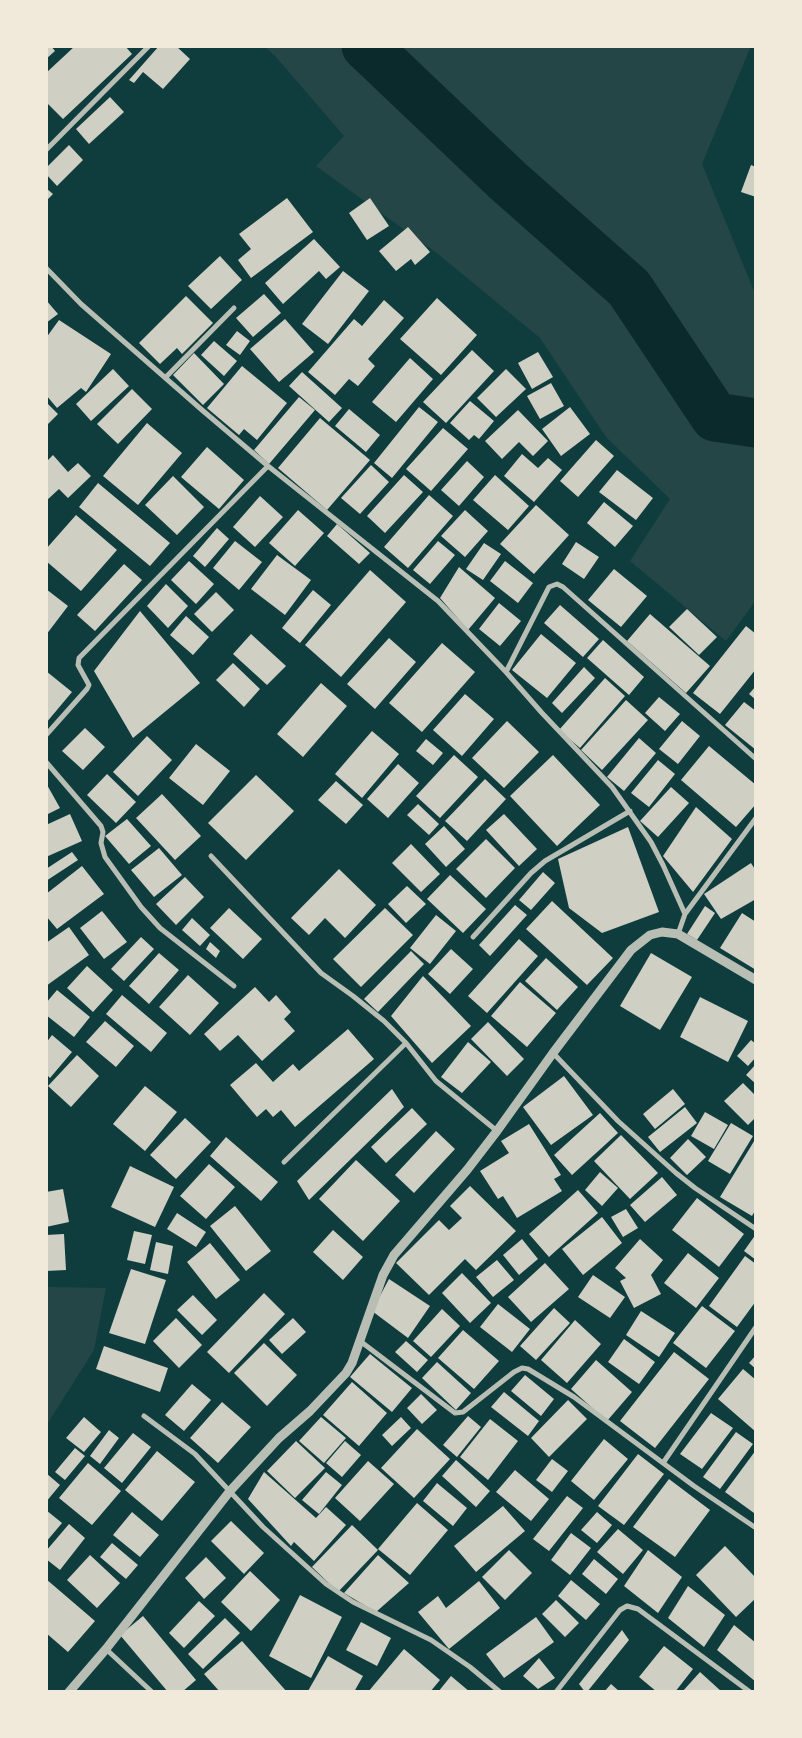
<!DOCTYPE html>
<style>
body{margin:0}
#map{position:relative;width:802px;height:1738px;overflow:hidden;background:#0f3d3e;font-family:Lato,sans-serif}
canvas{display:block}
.frame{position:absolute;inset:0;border:48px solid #f1e9da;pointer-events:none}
</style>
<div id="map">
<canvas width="802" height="1738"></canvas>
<div class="frame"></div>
</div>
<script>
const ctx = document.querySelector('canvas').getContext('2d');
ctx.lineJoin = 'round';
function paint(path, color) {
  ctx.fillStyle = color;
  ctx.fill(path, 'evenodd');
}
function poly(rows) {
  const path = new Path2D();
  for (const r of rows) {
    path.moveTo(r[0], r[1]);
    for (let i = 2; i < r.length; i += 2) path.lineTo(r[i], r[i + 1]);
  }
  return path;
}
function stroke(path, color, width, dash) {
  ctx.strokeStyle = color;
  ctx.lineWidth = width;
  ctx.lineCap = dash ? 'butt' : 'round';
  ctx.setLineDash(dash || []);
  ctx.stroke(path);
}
paint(poly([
 [264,46,751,46,702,164,756,296,756,600,726,641,630,561,670,499,606,437,540,338,438,254,316,166,344,136,276,57],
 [46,1287,106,1288,94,1350,46,1426]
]), '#244646');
stroke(poly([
 [366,46,508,181,629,288,715,417,756,423]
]), '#0a2a2b', 49);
paint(poly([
 [46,46,51,46,55,51,46,59],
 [75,46,125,46,132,54,63,119,46,102,46,73],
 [159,46,176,46,190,59,163,89,143,72,134,83,129,80],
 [110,97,124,112,89,144,76,129],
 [69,145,83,160,57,186,46,174,46,168],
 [751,165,756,167,756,197,741,192],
 [46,188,53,194,46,201],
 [287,198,313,232,251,278,238,260,251,249,239,234],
 [370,198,389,226,367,240,349,213],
 [408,227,430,252,415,265,411,259,396,271,379,251],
 [314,239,340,267,326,279,319,271,283,304,265,283],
 [220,256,242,280,211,309,188,286],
 [343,271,369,291,328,344,302,324],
 [264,294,281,313,253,337,236,318],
 [186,296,213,323,182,354,177,348,160,364,139,343],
 [437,298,477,335,441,375,400,339],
 [46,300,58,314,46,323],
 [384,300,404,318,368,359,375,366,358,386,349,379,335,395,308,372,354,319,362,326],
 [285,319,314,352,279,382,250,349],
 [59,320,111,354,86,392,81,388,57,408,46,395,46,338],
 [237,331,250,341,240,355,226,345],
 [214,341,237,361,224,376,201,355],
 [472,350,494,371,446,423,423,402],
 [538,352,553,377,532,389,518,363],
 [194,353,224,384,203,405,173,375],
 [410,358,433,379,396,422,372,402],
 [242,366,287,403,257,440,244,429,239,435,207,408],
 [113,369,129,386,91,421,76,404],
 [506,369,526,389,496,417,477,398],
 [302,372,342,408,329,422,289,386],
 [551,383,564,406,540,419,527,396],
 [132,389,152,409,118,444,97,424],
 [299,397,315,410,269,464,254,450],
 [470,401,494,421,479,439,474,435,469,440,450,423],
 [46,402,58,414,46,426],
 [419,407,438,422,392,478,374,463],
 [570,407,590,434,561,456,542,429],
 [349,409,380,435,366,452,335,426],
 [518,410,548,441,533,456,519,442,502,459,485,441],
 [320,418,370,460,327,510,278,468],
 [147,423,182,453,138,505,103,476],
 [443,428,468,449,431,491,406,469],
 [596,440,614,456,578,497,560,481],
 [207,447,244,480,219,509,181,477],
 [522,454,538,468,548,458,562,470,534,502,504,476],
 [53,455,68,472,78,463,91,476,68,498,59,489,46,501,46,462],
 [467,461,484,477,459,506,441,490],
 [371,465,389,482,360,514,341,498],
 [617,470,653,498,636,520,599,492],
 [404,475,423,492,385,533,367,516],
 [495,475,529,506,508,530,473,500],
 [173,476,204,507,177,535,145,505],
 [98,483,170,543,150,566,79,507],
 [429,495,453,516,408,568,384,547],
 [260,496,283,517,255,547,233,527],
 [604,502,633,526,615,547,587,523],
 [536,505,569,535,534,574,500,544],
 [298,510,324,533,295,566,269,543],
 [465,510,488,531,465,557,441,536],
 [76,515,117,550,81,591,46,561,46,549],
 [337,524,370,553,359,564,327,536],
 [217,528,229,539,205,567,193,556],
 [235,541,262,562,239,590,213,568],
 [438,541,455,555,430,584,413,570],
 [576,542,599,557,584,579,562,564],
 [484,543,501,554,483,580,466,569],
 [277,555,311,580,285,615,251,589],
 [189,561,214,584,196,604,171,580],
 [505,561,533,583,518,603,490,581],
 [124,564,142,580,95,631,77,615],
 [459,567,495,598,468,630,440,598],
 [614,569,647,596,621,627,588,600],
 [370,570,406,602,341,677,305,645],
 [166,584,188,606,168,628,147,606],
 [46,589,68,606,46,635],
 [313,590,331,605,300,643,282,628],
 [216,592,234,610,212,632,194,614],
 [499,603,521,621,500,646,479,629],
 [560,605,599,639,583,657,544,623],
 [687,609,717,637,699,655,669,627],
 [140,611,200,683,133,738,94,671],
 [650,614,710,666,686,693,627,641],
 [186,616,209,637,193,655,170,635],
 [746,626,756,634,756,669,720,714,693,693],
 [251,634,286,666,267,685,233,654],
 [541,634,576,663,547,698,512,670],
 [389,638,416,662,375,709,347,684],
 [603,640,644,677,629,695,587,658],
 [442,643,475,672,422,732,389,703],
 [233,663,260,689,244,707,216,680],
 [584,667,595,678,562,713,552,703],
 [46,671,72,692,46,723],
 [605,678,625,696,580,748,559,730],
 [321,683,347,706,303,757,277,734],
 [756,686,756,700,749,694],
 [465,694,494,719,462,756,433,730],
 [659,697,680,714,665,731,645,713],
 [626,700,648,720,602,770,581,750],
 [744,702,756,711,756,750,725,725],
 [507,721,539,752,504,788,472,758],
 [682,721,700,736,678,764,659,749],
 [85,728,105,747,83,770,62,751],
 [372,731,399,754,362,798,335,774],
 [147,736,172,760,138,796,113,772],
 [639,738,656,753,624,791,607,777],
 [426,739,443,753,433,765,416,751],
 [196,744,230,771,203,805,169,778],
 [709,746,756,785,756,804,736,827,681,780],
 [454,755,478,777,440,818,416,796],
 [553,755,600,805,557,846,510,796],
 [658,760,675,774,649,807,631,793],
 [398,764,419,783,388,818,367,799],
 [107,774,136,802,116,823,87,795],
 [256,775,294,811,246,860,208,823],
 [485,779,506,799,467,841,445,821],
 [336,781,363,805,346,824,318,800],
 [46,783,60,808,46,815],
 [671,787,689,803,658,837,640,821],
 [162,794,201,836,175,860,136,818],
 [418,804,439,824,429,835,407,815],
 [696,807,732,839,693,892,663,856],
 [70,814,82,841,46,857,46,825],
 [504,814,537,849,519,866,486,830],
 [127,819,151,846,129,864,105,836],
 [444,826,465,849,446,867,425,844],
 [628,827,659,912,602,933,569,908,558,859],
 [486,839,515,868,486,898,456,869],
 [411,844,440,874,421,892,392,863],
 [159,848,182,875,154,897,131,870],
 [72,852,78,860,46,881,46,869],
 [751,863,756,871,756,899,721,919,704,894],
 [82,866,104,894,57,929,46,916,46,894],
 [339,869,376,905,345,938,325,918,309,935,291,918],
 [543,872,555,883,531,910,519,900],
 [450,875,486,909,463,933,427,899],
 [185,877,204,897,176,925,156,904],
 [407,886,426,904,406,923,388,904],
 [552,901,613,958,587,985,526,929],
 [515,905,527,915,490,956,479,945],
 [705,906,715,913,697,940,687,934],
 [229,908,262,939,243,959,210,928],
 [385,908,413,935,361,987,333,959],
 [102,911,127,942,104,959,80,928],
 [742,913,756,922,756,970,720,948],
 [436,915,456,931,430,964,410,948],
 [192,918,210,935,200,946,182,930],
 [69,927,89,955,46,986,46,943],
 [141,937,154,949,124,981,111,969],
 [519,939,538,956,487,1013,468,996],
 [210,942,220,951,216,958,206,949],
 [451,949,473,969,450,994,428,974],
 [411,951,424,964,378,1012,364,999],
 [159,953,179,970,149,1004,129,986],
 [651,953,692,977,660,1030,620,1006],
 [546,958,578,987,557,1010,525,981],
 [87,966,113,990,93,1012,67,988],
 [188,975,219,1003,190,1035,159,1007],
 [423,976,471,1026,432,1063,391,1016],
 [520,982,556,1013,527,1047,491,1016],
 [255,987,269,1002,276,995,291,1012,284,1019,295,1031,262,1061,238,1035,220,1051,204,1034],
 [57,990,90,1017,74,1037,46,1015,46,1003],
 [122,995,167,1033,151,1052,106,1014],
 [700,997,748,1021,728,1062,680,1037],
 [105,1021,134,1046,116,1067,86,1042],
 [488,1022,524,1059,507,1076,471,1039],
 [348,1029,374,1059,295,1127,281,1110,273,1117,266,1109,257,1117,230,1085,256,1063,273,1082,293,1064,299,1071],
 [52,1035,72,1052,50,1078,46,1074,46,1043],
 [751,1040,756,1044,756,1057,748,1066,737,1056],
 [468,1042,491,1062,462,1093,441,1077],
 [77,1055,99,1076,71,1107,48,1086],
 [756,1064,756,1084,746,1075],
 [564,1076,593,1115,551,1145,523,1107],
 [743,1083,756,1096,756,1117,748,1125,724,1101],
 [145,1086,177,1112,145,1151,113,1124],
 [392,1089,404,1107,309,1200,297,1181],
 [673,1089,685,1104,655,1129,643,1114],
 [685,1107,697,1123,660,1152,648,1137],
 [412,1108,427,1124,386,1163,371,1147],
 [705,1112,728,1125,714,1149,691,1136],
 [600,1113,618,1133,572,1175,554,1155],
 [185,1118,211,1142,176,1179,150,1155],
 [731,1123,753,1136,730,1174,708,1161],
 [529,1124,561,1175,554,1179,562,1191,517,1218,503,1196,498,1199,480,1171,509,1153,501,1141],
 [436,1131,455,1149,414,1193,395,1175],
 [621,1135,658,1173,630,1199,594,1161],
 [226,1137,278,1182,261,1201,210,1156],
 [756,1138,756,1209,752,1216,720,1197],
 [688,1139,706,1157,687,1175,670,1158],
 [356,1160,400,1201,363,1241,319,1199],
 [209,1164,235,1187,206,1219,180,1196],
 [130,1166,174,1187,155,1227,111,1207],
 [600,1172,618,1188,602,1206,585,1190],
 [662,1177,677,1195,645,1222,630,1205],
 [470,1186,516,1231,476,1270,465,1259,429,1295,396,1263,439,1220,449,1230,462,1218,450,1206],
 [63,1189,69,1222,46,1227,46,1192],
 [578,1190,598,1213,549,1257,529,1234],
 [697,1198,744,1234,719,1267,672,1230],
 [235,1206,271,1251,246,1271,210,1226],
 [626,1209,638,1228,623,1237,611,1217],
 [177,1213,206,1232,196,1247,167,1229],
 [602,1217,622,1243,583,1275,562,1249],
 [333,1230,363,1257,343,1280,313,1252],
 [134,1231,152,1235,145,1264,127,1260],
 [64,1234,66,1270,46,1271,46,1235],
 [756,1234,756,1260,744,1251],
 [522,1239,538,1259,519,1275,503,1255],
 [640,1239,663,1260,651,1275,661,1294,634,1308,620,1281,626,1278,615,1268],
 [156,1242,173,1246,168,1274,150,1270],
 [210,1243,240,1280,216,1299,187,1262],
 [688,1253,719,1278,696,1308,664,1283],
 [745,1256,756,1264,756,1301,737,1327,709,1306],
 [497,1260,514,1280,493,1297,476,1277],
 [545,1263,569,1289,531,1322,508,1297],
 [131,1269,166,1280,145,1344,109,1333],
 [462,1273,491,1303,470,1323,442,1293],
 [593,1275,625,1297,610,1318,578,1297],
 [389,1279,430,1306,408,1338,372,1311],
 [264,1293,285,1314,229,1373,207,1352],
 [193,1295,217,1320,202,1335,177,1310],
 [498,1304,530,1329,512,1352,480,1327],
 [702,1306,735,1331,706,1368,673,1343],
 [554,1308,570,1323,536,1360,520,1346],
 [442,1309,460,1326,431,1357,413,1341],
 [641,1311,675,1333,659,1357,626,1335],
 [176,1318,202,1345,179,1368,153,1341],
 [293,1318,306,1332,282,1354,269,1340],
 [575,1320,601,1344,567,1383,541,1360],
 [463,1330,499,1361,474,1389,438,1358],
 [624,1339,655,1362,639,1384,608,1362],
 [406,1341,428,1360,417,1372,395,1352],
 [264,1343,297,1375,267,1406,234,1373],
 [104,1346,168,1368,160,1392,96,1369],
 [674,1352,709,1379,655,1448,620,1421],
 [370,1354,412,1388,392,1412,350,1377],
 [756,1355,756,1369,749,1363],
 [596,1360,632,1392,607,1421,571,1389],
 [437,1362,471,1393,456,1410,422,1378],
 [743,1369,756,1380,756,1432,718,1399],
 [525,1375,554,1399,541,1416,511,1391],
 [352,1382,387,1413,359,1446,323,1415],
 [192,1384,211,1400,184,1431,165,1415],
 [504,1392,539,1421,528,1436,491,1407],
 [421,1394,437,1410,422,1424,407,1408],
 [568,1400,587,1419,549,1457,531,1438],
 [222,1402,251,1427,218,1463,190,1438],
 [711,1413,733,1428,702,1469,680,1454],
 [468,1416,481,1427,457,1457,443,1445],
 [84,1417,101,1432,84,1452,66,1438],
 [321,1417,346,1438,324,1463,299,1441],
 [401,1417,411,1428,392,1446,382,1435],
 [490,1419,518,1441,488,1480,460,1457],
 [417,1429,450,1459,414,1498,381,1468],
 [109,1430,119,1438,100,1464,90,1456],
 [736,1432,753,1444,720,1489,703,1477],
 [133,1433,151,1447,122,1483,104,1468],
 [604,1439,628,1459,594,1500,571,1481],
 [296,1441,325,1468,295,1498,267,1471],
 [345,1441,361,1455,342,1477,326,1463],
 [75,1448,85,1456,65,1480,55,1472],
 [756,1450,756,1510,754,1513,725,1492],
 [157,1451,195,1482,162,1521,125,1490],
 [638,1454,664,1474,624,1525,598,1506],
 [552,1459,568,1471,552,1492,536,1480],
 [456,1460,490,1491,476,1507,442,1476],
 [368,1461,394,1484,360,1521,335,1498],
 [88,1463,121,1491,92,1525,59,1498],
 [515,1470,549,1499,531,1521,496,1492],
 [264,1472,316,1518,326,1507,346,1525,314,1561,294,1542,291,1546,248,1499],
 [326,1472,342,1485,319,1514,302,1500],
 [46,1473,60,1485,46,1502],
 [669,1479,710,1510,675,1557,633,1527],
 [437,1483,467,1508,453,1526,423,1501],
 [567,1496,583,1508,549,1551,533,1539],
 [417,1503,448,1530,410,1575,378,1549],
 [503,1506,525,1531,476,1572,454,1546],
 [46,1510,62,1523,46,1542],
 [132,1512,159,1535,140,1557,113,1535],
 [597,1512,612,1525,597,1543,581,1530],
 [231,1521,264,1553,244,1574,211,1541],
 [69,1524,85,1538,60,1570,46,1559,46,1551],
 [352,1525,378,1550,338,1592,312,1567],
 [618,1529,643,1550,623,1574,597,1552],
 [571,1533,591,1548,570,1575,551,1560],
 [112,1543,138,1565,126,1579,100,1557],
 [725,1546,756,1578,756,1598,736,1617,696,1575],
 [509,1550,532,1573,505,1600,482,1577],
 [648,1550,682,1577,658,1613,624,1586],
 [90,1555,120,1583,97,1608,67,1580],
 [378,1555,409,1583,376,1612,344,1593],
 [206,1557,226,1578,204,1599,185,1578],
 [594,1559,618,1579,606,1594,582,1574],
 [250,1571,280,1600,251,1631,221,1602],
 [46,1579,95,1621,68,1652,46,1633],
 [571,1580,600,1604,586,1620,558,1596],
 [479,1581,500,1608,449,1649,418,1612,438,1596,446,1608],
 [688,1586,725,1615,704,1647,668,1618],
 [300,1595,342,1617,311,1678,269,1656],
 [556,1600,579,1623,565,1637,542,1614],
 [199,1601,215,1616,184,1648,169,1633],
 [143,1616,196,1680,182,1692,168,1692,120,1635],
 [536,1617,554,1642,504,1678,486,1654],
 [225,1618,240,1633,203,1669,188,1654],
 [361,1622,391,1638,377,1666,346,1650],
 [734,1625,756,1643,756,1682,717,1650],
 [622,1630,629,1640,587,1692,585,1692,579,1684],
 [242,1641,287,1692,220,1692,204,1674],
 [664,1646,693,1669,675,1692,657,1692,639,1677],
 [404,1649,440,1680,430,1692,368,1692],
 [328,1656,363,1676,354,1692,308,1691],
 [539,1658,555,1678,538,1689,523,1676],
 [700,1672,722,1692,682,1692],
 [451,1676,470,1692,438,1692],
 [611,1684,620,1692,604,1692]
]), '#cfcfc3');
stroke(poly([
 [46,150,149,46],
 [46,268,81,304,202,410,268,466,438,601,506,672,542,713,612,787,651,842,663,865,685,914,678,934],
 [166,377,234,308],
 [506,672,549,587,557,584,563,587,756,759],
 [46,735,87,689,89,685,78,665,79,658,268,466],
 [46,762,101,826,103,832,101,843,105,857,141,907,160,928,234,986],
 [211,856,321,973,353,996,384,1021,406,1043,436,1081,497,1131],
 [685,914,756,818],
 [473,937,531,873,545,861,630,811],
 [553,1053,618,1121,676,1173,695,1188,756,1229],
 [284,1162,406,1043],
 [360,1341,455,1413,463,1412,514,1372,522,1368,528,1369,574,1397,694,1486,756,1528],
 [144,1416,195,1454,263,1527,326,1584,353,1602,431,1640,470,1667,500,1692],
 [663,1463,756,1327],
 [106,1649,152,1692],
 [556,1692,620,1610,627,1606,638,1609,750,1692]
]), '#b8beb3', 5);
stroke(poly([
 [69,1692,106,1649,230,1491,279,1438,310,1411,346,1373,352,1363,383,1275,394,1255,467,1170,497,1131,553,1053,631,950,650,935,662,932,678,934,756,980]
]), '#b8beb3', 9);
</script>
